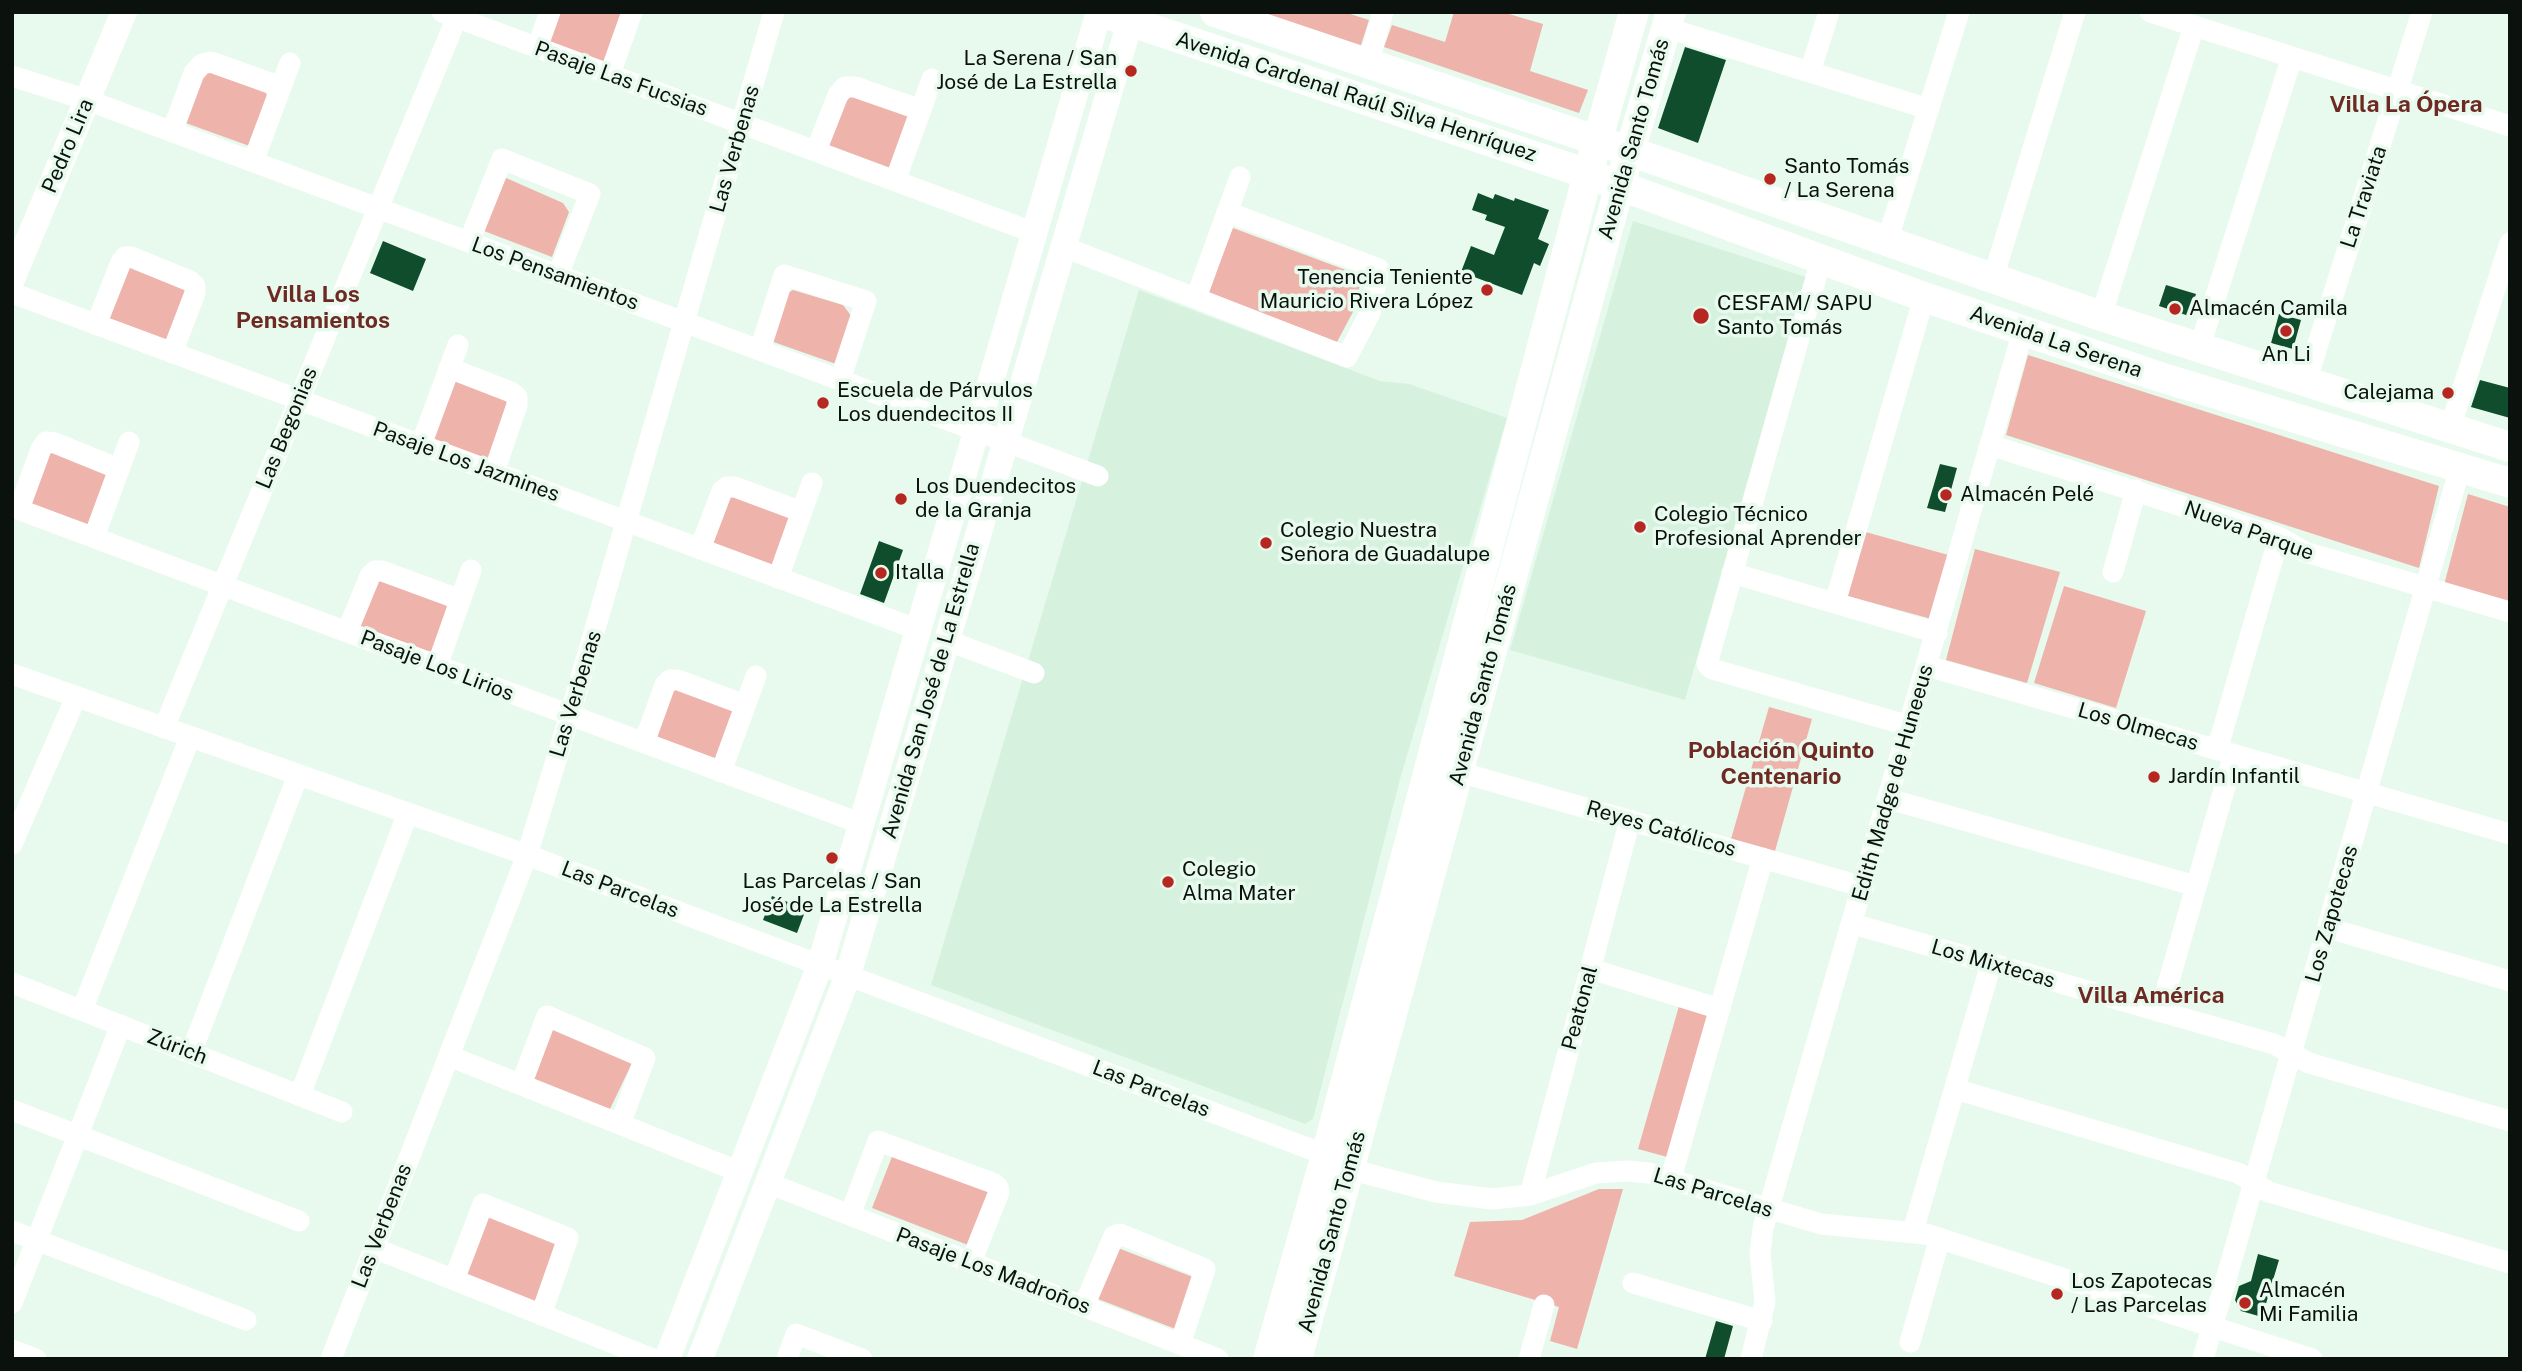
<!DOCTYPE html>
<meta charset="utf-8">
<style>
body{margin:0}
#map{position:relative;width:2522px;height:1371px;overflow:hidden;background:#e7faed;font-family:"Public Sans",sans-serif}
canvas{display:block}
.frame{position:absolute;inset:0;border:14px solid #0b110d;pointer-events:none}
</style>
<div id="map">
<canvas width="2522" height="1371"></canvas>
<div class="frame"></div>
</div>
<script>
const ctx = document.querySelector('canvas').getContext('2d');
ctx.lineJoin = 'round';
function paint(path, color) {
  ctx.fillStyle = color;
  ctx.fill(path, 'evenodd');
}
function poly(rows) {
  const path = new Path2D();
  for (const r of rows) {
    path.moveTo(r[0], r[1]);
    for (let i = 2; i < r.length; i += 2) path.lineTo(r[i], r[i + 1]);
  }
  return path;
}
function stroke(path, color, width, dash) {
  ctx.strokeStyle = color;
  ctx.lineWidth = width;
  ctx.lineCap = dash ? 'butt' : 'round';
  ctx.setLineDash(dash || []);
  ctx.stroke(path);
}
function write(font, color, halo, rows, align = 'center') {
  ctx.font = font + ' "Public Sans",sans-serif';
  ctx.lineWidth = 7;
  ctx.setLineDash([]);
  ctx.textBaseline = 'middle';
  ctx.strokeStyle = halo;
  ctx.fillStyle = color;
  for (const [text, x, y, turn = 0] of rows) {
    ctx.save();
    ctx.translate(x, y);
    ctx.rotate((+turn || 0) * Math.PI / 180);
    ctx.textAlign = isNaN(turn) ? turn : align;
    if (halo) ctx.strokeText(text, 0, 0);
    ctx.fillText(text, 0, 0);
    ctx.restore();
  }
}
paint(poly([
 [1633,221,1806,277,1685,700,1510,650],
 [1139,290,1380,381,1409,384,1507,418,1400,779,1313,1119,1305,1124,931,985]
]), '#d7f1df');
paint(poly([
 [555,12,619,12,622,18,605,62,544,40],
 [1250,12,1344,12,1369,20,1360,48],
 [1454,12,1502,12,1543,24,1530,71,1588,90,1579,113,1384,47,1392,25,1445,42],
 [209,69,264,85,269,104,255,148,183,122,199,74],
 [845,94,908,111,913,119,890,170,828,148],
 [506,178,563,203,569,212,552,257,484,231],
 [1233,228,1362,276,1355,308,1337,342,1208,293],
 [124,265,190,292,170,341,108,321],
 [793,290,843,305,852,317,836,364,768,340,783,296],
 [2028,355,2439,486,2419,568,2006,435],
 [461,377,509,395,493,464,431,441,448,385],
 [54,449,107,470,110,479,92,523,85,527,30,506,44,453],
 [726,494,793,519,776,564,767,569,712,548],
 [2468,494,2510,507,2510,603,2444,585],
 [1862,531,1952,556,1935,620,1844,595],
 [1975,549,2060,572,2027,683,1946,660],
 [374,577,443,600,447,607,433,653,355,624],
 [2064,586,2146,611,2116,708,2034,683],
 [669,688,728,702,735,714,720,756,713,762,659,740,654,731],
 [1769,707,1812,719,1775,851,1731,839],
 [1679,1006,1712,1015,1671,1158,1638,1149],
 [548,1024,632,1063,610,1109,532,1086],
 [893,1154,989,1191,968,1245,872,1208],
 [1599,1189,1623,1189,1577,1349,1550,1341,1559,1307,1454,1276,1470,1222,1522,1220],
 [486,1213,561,1243,536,1306,461,1275],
 [1118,1248,1198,1279,1178,1330,1098,1299]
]), '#eeb3ab');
paint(poly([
 [1685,47,1726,60,1698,143,1658,128],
 [1478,193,1493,199,1495,194,1514,201,1515,198,1549,210,1538,239,1549,244,1540,266,1534,263,1522,295,1461,272,1471,246,1494,255,1505,227,1485,220,1487,215,1472,210],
 [383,241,426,259,413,291,370,273],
 [2166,285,2196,294,2189,316,2159,306],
 [2279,314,2301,320,2293,349,2271,343],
 [2480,380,2510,388,2510,418,2471,407],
 [1940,464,1957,468,1945,512,1927,508],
 [879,541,903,550,884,603,860,594],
 [772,896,806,909,797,933,763,920],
 [2258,1254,2279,1260,2262,1317,2241,1311,2235,1300,2239,1286,2251,1281],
 [1716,1321,1733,1326,1724,1359,1705,1359]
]), '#0f4d2d');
stroke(poly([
 [442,12,1035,233],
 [2150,12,2510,126],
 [1667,28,1929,109],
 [537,48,550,12],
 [1368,63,1383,12],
 [1810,72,1829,12],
 [610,74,632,12],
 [12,76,87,100,1098,476],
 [172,132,194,73,202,64,211,62,281,87],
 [816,151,838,95,845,87,855,87,921,110],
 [253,162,290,63],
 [895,181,932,79],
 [1887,241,1959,12],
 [469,242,502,159,590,194,558,275],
 [1064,247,1347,357,1370,313,1379,269,1227,212],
 [1821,260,1707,664,1712,669,1910,726],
 [1993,278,2075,12],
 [12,293,919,630],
 [1196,298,1240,177],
 [2101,316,2194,26],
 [96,325,121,262,125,257,131,257,190,281,195,286,195,293,172,353],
 [2199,349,2292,57],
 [760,350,784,275,866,301,840,380],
 [449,368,511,392,517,397,517,405,494,472],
 [2306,382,2422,12],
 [2450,428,2510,243],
 [421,445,458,345],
 [1990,445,2279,537,2305,552,2510,612],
 [12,507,862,824],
 [19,509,41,449,46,442,55,443,119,469],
 [94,537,129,442],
 [700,549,722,491,727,487,735,487,802,512],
 [2113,572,2136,490],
 [1732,573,1937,633],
 [778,578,812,483],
 [1835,603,1924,297],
 [347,632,370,576,375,571,382,571,461,600],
 [946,640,1034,673],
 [437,666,471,570],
 [1927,666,2510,834],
 [12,674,527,855,1326,1155,1349,1169,1436,1192,1492,1199,1530,1195,1596,1173,1627,1171,1649,1173,1821,1224,1926,1234,2312,1359],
 [164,728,459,12],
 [644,743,665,685,670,680,678,680,745,705],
 [2217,750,2279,537],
 [721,772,756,676],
 [1459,772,1864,887],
 [1889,799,2196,886],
 [12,844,76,697],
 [1853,924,2274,1044,2309,1063,2510,1121],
 [2328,928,2510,981],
 [1591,969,1720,1009],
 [12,983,342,1112],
 [82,1010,190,737],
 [2160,1012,2234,755],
 [191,1053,298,775],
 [449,1056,740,1172],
 [521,1085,547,1016,645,1058,620,1124],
 [1955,1089,2238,1173,2269,1192,2510,1263],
 [300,1095,408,813],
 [12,1110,299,1221],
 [1671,1178,1763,858],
 [768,1183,1218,1359],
 [1530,1195,1630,820],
 [850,1215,878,1141,993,1183,998,1187,999,1192,971,1262],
 [12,1231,246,1320],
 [1913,1231,1991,964],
 [374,1248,653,1359],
 [454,1280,483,1204,568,1238,541,1315],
 [1633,1283,1762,1321],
 [12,1303,121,1025],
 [1084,1306,1114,1236,1120,1234,1205,1269,1180,1344],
 [1910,1342,1940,1238],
 [12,1350,36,1359],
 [331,1359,527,855,570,715,774,12],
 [787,1359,796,1334,862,1359],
 [1529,1359,1544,1305],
 [1751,1359,1765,1302,1760,1253,1763,1228,2023,331],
 [2203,1359,2460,468]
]), '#fff', 21);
stroke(poly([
 [12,279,124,12],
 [667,1359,820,965,1099,12],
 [700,1359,848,975,1130,22]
]), '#fff', 26);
stroke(poly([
 [1101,12,1588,174,1924,297,2160,377,2510,483],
 [1215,12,1658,161,2101,316,2510,447],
 [1268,1359,1326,1155,1588,174,1634,12],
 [1297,1359,1620,185,1671,12]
]), '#fff', 30);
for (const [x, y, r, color] of [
 [1131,71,7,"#b62722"],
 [1770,179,7,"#b62722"],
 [1487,290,7,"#b62722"],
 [2175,309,7,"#b62722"],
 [1701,316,9,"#b62722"],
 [2286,331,7,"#b62722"],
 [2448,393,7,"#b62722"],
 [823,403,7,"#b62722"],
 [1946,495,7,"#b62722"],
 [901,499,7,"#b62722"],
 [1640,527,7,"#b62722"],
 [1266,543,7,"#b62722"],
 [881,573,7,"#b62722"],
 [2154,777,7,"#b62722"],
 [832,858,7,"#b62722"],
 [1168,882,7,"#b62722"],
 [2057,1294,7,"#b62722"],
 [2245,1303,7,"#b62722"]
]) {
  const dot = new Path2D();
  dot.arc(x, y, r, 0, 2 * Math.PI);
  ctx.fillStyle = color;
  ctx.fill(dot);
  stroke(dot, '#e7faed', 2.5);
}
write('21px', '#0b110d', '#e7faed', [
 ["La Serena / San",1117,59,"right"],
 ["José de La Estrella",1117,83,"right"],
 ["Santo Tomás",1784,167],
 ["/ La Serena",1784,191],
 ["Tenencia Teniente",1473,278,"right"],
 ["Mauricio Rivera López",1473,302,"right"],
 ["CESFAM/ SAPU",1717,304],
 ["Santo Tomás",1717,328],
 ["Almacén Camila",2189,309],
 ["An Li",2286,355,"center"],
 ["Escuela de Párvulos",837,391],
 ["Los duendecitos II",837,415],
 ["Calejama",2434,393,"right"],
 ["Los Duendecitos",915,487],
 ["de la Granja",915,511],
 ["Almacén Pelé",1960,495],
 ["Colegio Técnico",1654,515],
 ["Profesional Aprender",1654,539],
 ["Colegio Nuestra",1280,531],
 ["Señora de Guadalupe",1280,555],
 ["Italla",895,573],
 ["Jardín Infantil",2168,777],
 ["Colegio",1182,870],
 ["Alma Mater",1182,894],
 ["Las Parcelas / San",832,882,"center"],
 ["José de La Estrella",832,906,"center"],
 ["Los Zapotecas",2071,1282],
 ["/ Las Parcelas",2071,1306],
 ["Almacén",2259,1291],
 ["Mi Familia",2259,1315]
], 'left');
write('21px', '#0b110d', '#e7faed', [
 ["Pasaje Las Fucsias",621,79,20],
 ["Avenida Cardenal Raúl Silva Henríquez",1356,97,18],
 ["Avenida Santo Tomás",1634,139,-74],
 ["Pedro Lira",68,146,-67],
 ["Las Verbenas",735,149,-74],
 ["La Traviata",2364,197,-72],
 ["Los Pensamientos",555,274,20],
 ["Avenida La Serena",2056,342,19],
 ["Las Begonias",287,428,-68],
 ["Pasaje Los Jazmines",466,462,20],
 ["Nueva Parque",2249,531,20],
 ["Pasaje Los Lirios",437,666,21],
 ["Avenida Santo Tomás",1483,685,-75],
 ["Avenida San José de La Estrella",931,691,-74],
 ["Las Verbenas",576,694,-73],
 ["Los Olmecas",2138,727,16],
 ["Edith Madge de Huneeus",1893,783,-74],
 ["Reyes Católicos",1661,829,16],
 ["Las Parcelas",620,890,21],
 ["Los Zapotecas",2332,914,-74],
 ["Los Mixtecas",1993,964,16],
 ["Peatonal",1580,1008,-75],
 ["Zúrich",177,1047,21],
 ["Las Parcelas",1151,1089,21],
 ["Las Parcelas",1713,1193,17],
 ["Las Verbenas",382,1226,-69],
 ["Avenida Santo Tomás",1332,1232,-75],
 ["Pasaje Los Madroños",993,1271,21]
]);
write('bold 23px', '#6e2923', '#e7faed', [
 ["Villa La Ópera",2406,105],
 ["Villa Los",313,295],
 ["Pensamientos",313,321],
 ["Población Quinto",1781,751],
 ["Centenario",1781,777],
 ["Villa América",2151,996]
]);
</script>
